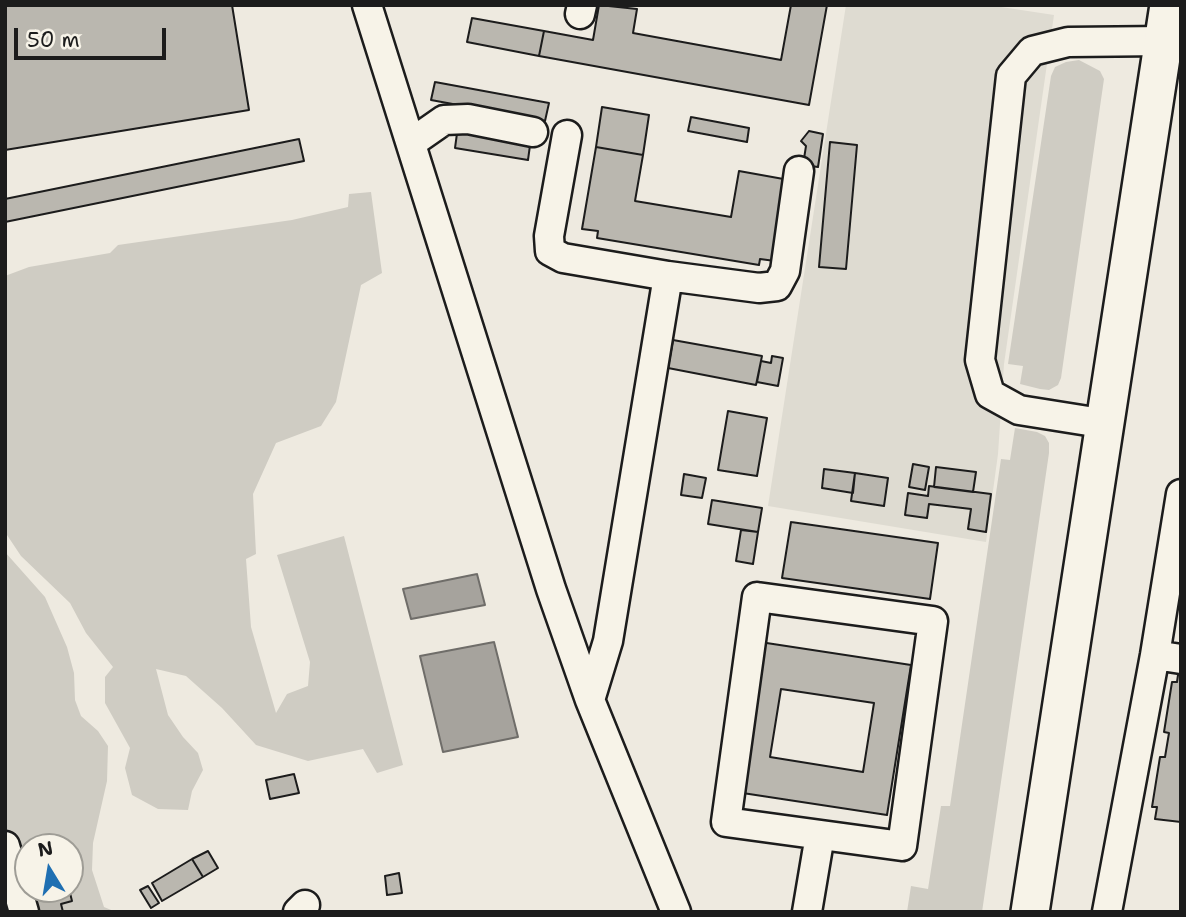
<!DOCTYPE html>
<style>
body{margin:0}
#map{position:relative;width:1186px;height:917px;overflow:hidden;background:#eeeae0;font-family:"Shantell Sans",sans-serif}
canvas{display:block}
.frame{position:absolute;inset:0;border:7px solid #1c1c1c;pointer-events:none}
.north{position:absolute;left:14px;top:833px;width:70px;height:70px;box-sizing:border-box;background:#f7f3e8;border:2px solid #9f9d96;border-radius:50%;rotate:349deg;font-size:19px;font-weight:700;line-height:28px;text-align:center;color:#1c1c1c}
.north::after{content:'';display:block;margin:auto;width:24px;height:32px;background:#1f6fb2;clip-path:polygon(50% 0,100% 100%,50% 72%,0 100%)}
.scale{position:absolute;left:14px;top:28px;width:152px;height:32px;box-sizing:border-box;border:4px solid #1c1c1c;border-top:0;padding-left:9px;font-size:21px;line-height:24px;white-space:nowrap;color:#1c1c1c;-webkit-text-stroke:5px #f7f3e8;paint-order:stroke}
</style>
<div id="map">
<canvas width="1186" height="917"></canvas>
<div class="frame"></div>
<div class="north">N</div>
<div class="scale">50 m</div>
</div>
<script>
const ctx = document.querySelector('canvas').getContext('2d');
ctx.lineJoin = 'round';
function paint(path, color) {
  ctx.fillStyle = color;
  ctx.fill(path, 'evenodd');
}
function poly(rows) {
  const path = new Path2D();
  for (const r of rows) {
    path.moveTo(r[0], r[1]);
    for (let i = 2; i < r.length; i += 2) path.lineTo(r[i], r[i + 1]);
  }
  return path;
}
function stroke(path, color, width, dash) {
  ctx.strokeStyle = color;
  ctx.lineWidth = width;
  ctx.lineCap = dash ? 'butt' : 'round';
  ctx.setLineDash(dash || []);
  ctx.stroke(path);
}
paint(poly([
 [846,5,988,5,1054,15,1004,364,998,454,986,542,768,506]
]), '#dedbd1');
paint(poly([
 [1079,60,1100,71,1104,79,1061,378,1058,385,1049,390,1040,389,1020,384,1023,366,1008,364,1051,76,1055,67,1066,62],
 [371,192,382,273,361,285,336,402,321,426,276,443,253,494,256,554,246,559,251,627,276,713,287,694,308,686,310,662,277,555,344,536,403,765,377,773,363,749,308,761,256,745,222,708,186,676,156,669,168,715,183,737,198,753,203,770,192,791,188,810,158,809,132,795,125,768,130,748,105,703,105,677,113,667,86,633,70,603,21,556,5,532,5,276,29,267,110,253,118,245,292,220,348,207,349,194],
 [1015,428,1037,432,1045,436,1049,443,1049,453,982,912,907,912,911,886,928,889,941,806,950,806,1001,459,1010,460],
 [5,552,45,597,67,647,74,673,75,700,81,716,98,731,108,746,107,781,93,843,92,870,104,907,116,912,5,912],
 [28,847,70,847,70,889,28,889]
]), '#cfccc3');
const water = poly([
 [477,574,485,605,411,619,403,589,477,574],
 [494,642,518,737,443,752,420,656,494,642]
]);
paint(water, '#a6a39d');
stroke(water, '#6f6d69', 2);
const building = poly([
 [5,5,232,5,249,110,5,150,5,5],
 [599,5,637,9,633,33,781,60,791,5,827,5,809,105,539,56,544,31,593,40,599,5],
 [472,18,544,31,539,56,467,42,472,18],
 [435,82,549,103,545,121,431,100,435,82],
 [602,107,649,115,643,155,596,147,602,107],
 [691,117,749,128,747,142,688,131,691,117],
 [458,126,531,138,528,160,455,148,458,126],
 [809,131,823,134,818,167,803,165,806,146,801,141,809,131],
 [299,139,304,161,5,222,5,199,299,139],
 [830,142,857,145,846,269,819,267,830,142],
 [596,147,643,155,635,201,731,217,739,171,789,180,775,261,760,259,759,265,597,238,598,231,582,229,596,147],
 [673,340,762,356,756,385,668,368,673,340],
 [772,356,783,358,778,386,757,382,761,361,771,363,772,356],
 [728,411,767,418,757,476,718,470,728,411],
 [913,464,929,467,925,490,909,487,913,464],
 [936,467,976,472,973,492,934,487,936,467],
 [824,469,855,473,853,493,822,488,824,469],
 [855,473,888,478,884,506,851,501,855,473],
 [684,474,706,478,702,498,681,495,684,474],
 [929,486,991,494,986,532,968,529,971,509,929,504,927,518,905,515,908,493,928,496,929,486],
 [712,500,762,508,758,532,708,524,712,500],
 [791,522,938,543,930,599,782,578,791,522],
 [741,530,758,532,753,564,736,561,741,530],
 [760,642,911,665,887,815,736,792,760,642],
 [781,689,874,703,863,772,770,757,781,689],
 [1179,668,1181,668,1181,822,1155,819,1157,807,1152,807,1160,757,1165,757,1169,733,1164,732,1172,682,1177,682,1179,668],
 [294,774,299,793,270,799,266,780,294,774],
 [208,851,218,868,203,877,192,859,208,851],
 [192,859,203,877,162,901,152,883,192,859],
 [399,873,402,893,387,895,385,876,399,873],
 [148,886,159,903,151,908,140,890,148,886],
 [32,889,69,889,72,901,61,904,63,912,38,912,32,889]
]);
paint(building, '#bab7af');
stroke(building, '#1c1c1c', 2);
const minor = poly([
 [367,5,551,589,590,700,676,912],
 [580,14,582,5],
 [567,135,549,236,550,251,563,258,668,276,759,288,777,286,785,271,799,171],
 [411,143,444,120,468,119,533,132],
 [1107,424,1019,410,990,394,980,360,1011,76,1032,51,1068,42,1165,41],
 [757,597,933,621,902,846,726,822,757,597],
 [1155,655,1181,659],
 [590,700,608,641,668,276],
 [5,846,24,912],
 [298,912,305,905],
 [807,912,820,835],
 [1107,912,1155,655,1181,494]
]);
const major = poly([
 [1030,912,1169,5]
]);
stroke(minor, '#1c1c1c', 33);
stroke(major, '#1c1c1c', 42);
stroke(minor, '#f7f3e8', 28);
stroke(major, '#f7f3e8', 37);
</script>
